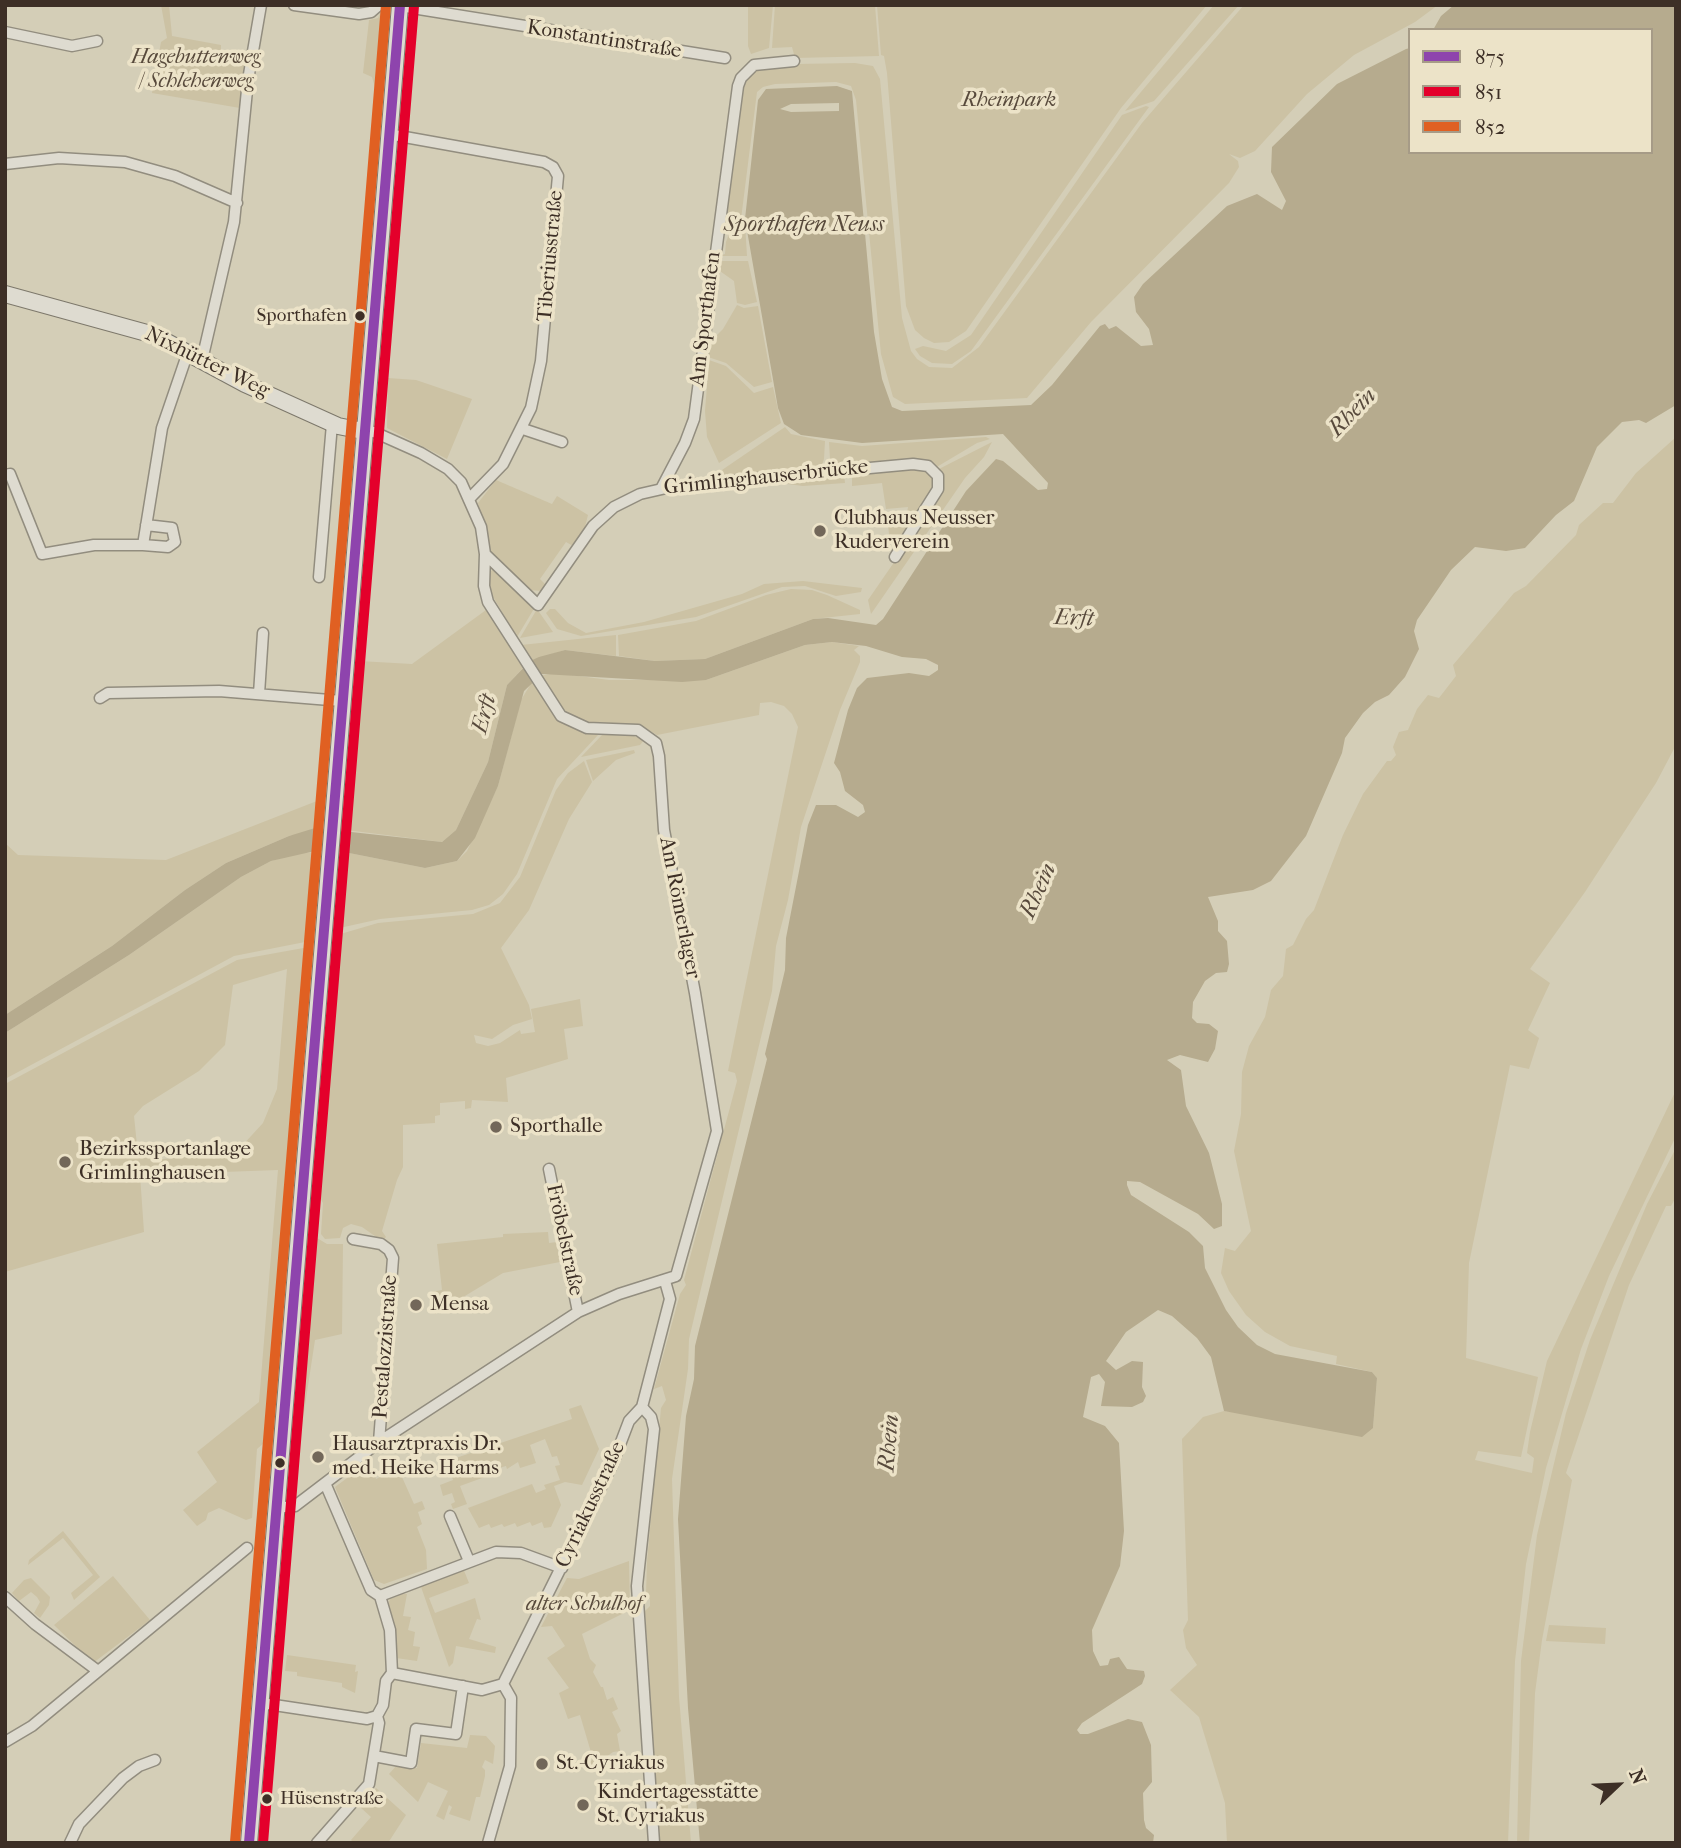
<!DOCTYPE html>
<meta charset="utf-8">
<style>
body{margin:0}
#map{position:relative;width:1681px;height:1848px;overflow:hidden;background:#d4ceb7;font-family:"IM FELL French Canon",serif}
canvas{display:block}
.frame{position:absolute;inset:0;border:7px solid #3d2f26;pointer-events:none}
.legend{position:absolute;left:1408px;top:28px;width:245px;height:126px;box-sizing:border-box;background:#ece3c8;border:2px solid #a69b87;margin:0;padding:9px 12px;list-style:none;font-size:21px;color:#3d2f26}
.legend li{display:flex;align-items:center;gap:14px;height:35px}
.legend b{width:35px;border:2px solid #a69b87}
.north{position:absolute;left:1583px;top:1750px;width:70px;height:70px;-webkit-text-stroke:5px #ece3c8;paint-order:stroke;rotate:67deg;font-size:19px;font-weight:700;line-height:28px;text-align:center;color:#3d2f26}
.north::after{content:'';display:block;margin:auto;width:24px;height:32px;background:#3d2f26;clip-path:polygon(50% 0,100% 100%,50% 72%,0 100%)}
</style>
<div id="map">
<canvas width="1681" height="1848"></canvas>
<div class="frame"></div>
<ul class="legend">
<li><b style="height:9px;background:#8e44ad"></b>875</li>
<li><b style="height:9px;background:#e4002b"></b>851</li>
<li><b style="height:9px;background:#e06022"></b>852</li>
</ul>
<div class="north">N</div>
</div>
<script>
const ctx = document.querySelector('canvas').getContext('2d');
ctx.lineJoin = 'round';
function paint(path, color) {
  ctx.fillStyle = color;
  ctx.fill(path, 'evenodd');
}
function poly(rows) {
  const path = new Path2D();
  for (const r of rows) {
    path.moveTo(r[0], r[1]);
    for (let i = 2; i < r.length; i += 2) path.lineTo(r[i], r[i + 1]);
  }
  return path;
}
function stroke(path, color, width, dash) {
  ctx.strokeStyle = color;
  ctx.lineWidth = width;
  ctx.lineCap = dash ? 'butt' : 'round';
  ctx.setLineDash(dash || []);
  ctx.stroke(path);
}
function write(font, color, halo, rows, align = 'center') {
  ctx.font = font + ' "IM FELL French Canon",serif';
  ctx.lineWidth = 7;
  ctx.setLineDash([]);
  ctx.textBaseline = 'middle';
  ctx.strokeStyle = halo;
  ctx.fillStyle = color;
  for (const [text, x, y, turn = 0] of rows) {
    ctx.save();
    ctx.translate(x, y);
    ctx.rotate((+turn || 0) * Math.PI / 180);
    ctx.textAlign = isNaN(turn) ? turn : align;
    if (halo) ctx.strokeText(text, 0, 0);
    ctx.fillText(text, 0, 0);
    ctx.restore();
  }
}
paint(poly([
 [161,5,169,5,172,36,221,45,221,50,249,55,240,108,152,93,161,42,167,38],
 [384,5,389,5,382,90,376,91,372,77,363,73,369,20,378,18],
 [748,5,773,5,769,48,751,54,748,46],
 [775,5,875,5,879,56,795,58,792,47,772,48],
 [877,5,1207,5,1121,108,966,331,949,342,934,343,924,338,915,330,906,306,887,73,884,56,881,55],
 [1214,5,1239,5,1154,101,1125,111],
 [1244,5,1438,5,1415,22,1354,55,1307,94,1255,151,1240,158,1229,154,1238,161,1239,167,1229,183,1091,322,1027,398,905,404,893,397,881,354,856,100,851,86,836,82,775,84,763,87,757,92,741,219,723,217,743,82,755,69,795,64,855,63,873,66,880,79,902,318,911,351,917,359,929,367,952,368,979,347,1142,123],
 [1146,106,1149,107,971,351,952,364,932,363,920,356,915,349,923,346,946,351,971,335,1122,115],
 [733,223,745,224,747,256,719,256,725,254,726,242],
 [723,261,748,261,757,302,745,305,737,303,734,281,717,269,719,262],
 [737,305,744,308,758,306,772,382,754,387,726,363,708,357,710,342,723,329],
 [709,360,726,366,754,393,773,387,781,423,719,463,707,437,705,411],
 [388,378,416,380,472,399,447,459,387,428],
 [785,427,791,434,825,441,824,459,820,471,727,479,722,470],
 [986,437,990,439,977,443,935,468,835,468,830,459,829,442,862,446],
 [1676,437,1676,745,1656,783,1585,892,1530,969,1550,983,1528,1030,1539,1038,1529,1069,1510,1065,1469,1263,1466,1358,1538,1377,1521,1457,1478,1451,1475,1460,1532,1473,1534,1458,1527,1453,1530,1432,1547,1361,1676,1090,1676,1136,1609,1276,1581,1349,1546,1468,1526,1564,1515,1661,1508,1843,1227,1843,1225,1803,1199,1717,1170,1690,1197,1665,1186,1648,1183,1630,1188,1620,1182,1439,1203,1417,1224,1411,1373,1428,1377,1378,1372,1372,1336,1364,1337,1356,1290,1346,1265,1332,1246,1315,1229,1291,1221,1273,1225,1248,1235,1251,1251,1231,1234,1151,1241,1114,1242,1072,1249,1046,1265,1017,1271,990,1283,976,1286,949,1293,945,1306,919,1314,910,1343,835,1363,794,1387,761,1391,761,1396,755,1393,747,1399,732,1408,730,1417,709,1428,695,1439,698,1456,676,1453,665,1514,593,1526,586,1576,535,1579,525,1603,503,1613,503,1636,473],
 [992,442,984,457,965,478,871,614,868,600,937,500,937,470],
 [915,467,934,474,936,485,900,542,890,543,888,525,905,524,908,507,886,509,882,483,852,486,852,473],
 [844,474,845,483,803,486,772,482],
 [496,480,552,504,557,496,588,515,584,531,573,546,566,542,540,579,546,585,542,591,528,590,490,551,478,503],
 [494,569,535,607,517,637,489,590,488,573],
 [803,581,862,588,861,592,836,596,805,586,782,587,696,617,581,636,557,629,546,613,550,609,555,609,568,623,586,633,644,622,742,594,764,584],
 [791,589,812,590,827,595,860,610,860,614,813,619,705,659,655,661,619,656,618,635,696,621,766,595],
 [537,609,553,632,520,638],
 [486,610,523,668,507,685,488,762,456,830,442,842,346,830,359,661,412,664],
 [616,635,616,656,565,650,530,661,521,645],
 [832,642,859,646,854,650,860,656,860,662,840,710,801,827,788,900,776,946,772,991,689,1339,688,1369,672,1479,679,1697,691,1843,660,1843,645,1611,650,1606,650,1599,646,1595,647,1562,661,1408,666,1400,662,1386,654,1389,680,1294,686,1285,684,1280,737,1081,735,1073,728,1071,798,727,792,714,784,706,771,702,760,703,759,715,657,735,640,725,588,724,566,715,539,676,556,673,609,680,706,680,805,645],
 [532,682,560,722,598,735,557,779,517,874,503,894,489,905,472,910,380,919,335,929,344,852,425,868,457,861,467,851,498,786,521,700],
 [602,735,631,735,644,740,640,745,581,757],
 [634,750,635,753,616,760,593,781,586,760],
 [584,761,592,782,569,819,529,910,501,948,529,1005,532,1019,513,1025,492,1039,474,1035,476,1043,488,1046,500,1043,520,1030,521,1034,535,1032,531,1009,580,999,583,1026,564,1029,568,1059,506,1078,508,1102,472,1100,471,1108,465,1109,465,1101,440,1103,440,1115,435,1116,435,1123,403,1125,403,1167,397,1180,382,1231,386,1237,382,1241,362,1227,351,1224,343,1228,340,1238,325,1239,321,1234,323,1203,317,1192,337,967,337,935,378,923,473,914,500,903,520,877,556,790,568,773],
 [322,799,323,829,289,836,226,863,185,890,112,946,5,1015,5,843,18,855,166,860],
 [320,852,310,941,234,956,5,1079,5,1033,129,955,241,877,271,861,298,853],
 [309,947,271,1410,265,1442,257,1449,252,1518,246,1520,219,1508,208,1513,206,1520,197,1526,183,1510,217,1482,197,1452,259,1402,278,1170,140,1175,144,1232,5,1272,5,1084,237,960],
 [287,969,277,1089,263,1123,240,1148,220,1154,163,1159,138,1155,134,1116,143,1106,199,1071,225,1045,233,985],
 [329,961,333,971,296,1400,290,1447,286,1447],
 [1676,1148,1676,1197,1671,1206,1666,1206,1629,1285,1566,1473,1572,1480,1542,1640,1535,1693,1529,1843,1517,1843,1521,1661,1537,1535,1566,1413,1590,1340,1647,1204],
 [296,1159,274,1445,270,1445,274,1412],
 [317,1202,320,1207,317,1238,327,1244,343,1244,342,1334,315,1340,297,1458,294,1447],
 [548,1232,549,1243,557,1242,560,1262,503,1273,435,1314,431,1292,442,1290,437,1244,503,1237,503,1234],
 [581,1405,599,1449,582,1485,565,1482,554,1486,561,1505,551,1527,544,1528,542,1522,532,1526,530,1522,517,1527,515,1523,504,1527,502,1524,491,1528,489,1524,479,1528,468,1508,532,1484,536,1493,546,1489,544,1485,560,1480,555,1466,560,1465,557,1456,552,1457,545,1439,530,1445,536,1463,520,1468,518,1462,507,1469,506,1466,495,1469,496,1473,460,1486,467,1504,453,1509,451,1504,455,1502,452,1493,443,1496,440,1485,453,1480,447,1464,450,1460,572,1419,569,1409],
 [370,1461,376,1479,398,1468,414,1504,422,1501,425,1509,418,1512,422,1524,417,1527,426,1550,427,1569,384,1584,374,1580,335,1487],
 [63,1531,100,1577,74,1600,71,1593,93,1575,63,1538,28,1565,29,1560],
 [629,1561,630,1610,582,1634,590,1659,596,1665,593,1672,601,1687,603,1687,607,1700,613,1697,618,1709,612,1712,621,1731,617,1734,620,1751,613,1752,588,1770,587,1765,593,1759,580,1715,568,1719,559,1693,569,1688,547,1658,565,1646,552,1626,541,1627,567,1578,579,1579],
 [463,1568,469,1583,429,1598,435,1613,475,1598,481,1620,477,1619,469,1639,496,1647,495,1653,456,1646,453,1663,449,1667,420,1584],
 [113,1576,150,1620,93,1663,54,1625],
 [31,1578,50,1597,49,1605,40,1618,34,1613,40,1602,37,1597,31,1592,19,1601,12,1593,24,1580],
 [403,1594,407,1594,403,1616,411,1617,408,1630,415,1632,413,1646,420,1647,417,1661,396,1658,387,1606,390,1599],
 [1549,1625,1606,1628,1605,1644,1546,1641],
 [287,1655,356,1665,355,1672,358,1671,355,1693,342,1687,342,1683,297,1676,297,1672,285,1671],
 [470,1735,486,1736,495,1746,493,1764,485,1760,482,1767,485,1770,485,1776,480,1797,476,1797,470,1821,449,1814,452,1807,449,1805,444,1820,436,1816,448,1791,428,1782,418,1802,389,1774,397,1765,417,1768,421,1743,467,1748],
 [376,1788,406,1815,388,1843,354,1843,351,1840,371,1817,360,1807]
]), '#ccc2a4');
paint(poly([
 [1454,5,1676,5,1676,405,1646,423,1639,420,1622,422,1597,447,1574,501,1556,515,1525,548,1506,551,1475,547,1451,570,1417,620,1414,631,1419,649,1405,677,1389,695,1375,702,1363,713,1345,738,1342,753,1306,836,1271,881,1253,890,1208,897,1218,921,1218,931,1227,941,1229,964,1227,972,1216,973,1205,981,1193,1002,1192,1018,1197,1023,1209,1024,1218,1031,1215,1049,1208,1062,1180,1055,1167,1060,1181,1070,1186,1106,1209,1153,1222,1204,1222,1226,1214,1229,1198,1214,1140,1182,1127,1181,1127,1185,1131,1195,1189,1232,1203,1246,1205,1268,1226,1310,1238,1327,1257,1345,1275,1354,1372,1372,1377,1378,1373,1428,1362,1437,1224,1411,1211,1357,1197,1338,1172,1316,1158,1310,1126,1332,1106,1361,1116,1370,1132,1361,1143,1362,1142,1387,1146,1396,1143,1402,1132,1407,1101,1406,1105,1382,1099,1374,1091,1377,1083,1417,1105,1426,1119,1443,1124,1531,1120,1566,1092,1630,1093,1651,1100,1666,1108,1665,1110,1659,1119,1657,1127,1669,1144,1671,1145,1676,1142,1684,1082,1723,1077,1730,1080,1734,1088,1734,1128,1719,1142,1722,1151,1745,1152,1782,1143,1793,1144,1820,1146,1828,1154,1835,1153,1843,700,1843,688,1708,678,1519,686,1416,694,1379,695,1346,767,1059,765,1054,785,970,786,938,808,825,816,805,836,805,858,817,865,812,863,805,845,791,840,772,834,763,848,710,857,688,867,678,909,673,929,676,938,670,938,665,926,659,902,657,866,646,832,642,805,645,706,680,682,682,542,674,524,691,498,786,475,838,457,861,425,868,344,852,315,851,271,861,241,877,129,955,5,1033,5,1015,112,946,185,890,226,863,289,836,315,828,442,842,456,830,488,762,507,685,530,661,539,657,565,650,655,661,705,659,813,619,828,618,876,625,883,619,966,491,996,459,1003,461,1038,490,1047,489,1048,483,1003,434,862,443,801,435,784,424,778,408,745,219,758,100,766,89,837,86,852,91,874,332,882,379,892,407,902,411,1031,405,1052,385,1100,326,1105,324,1109,329,1116,326,1141,346,1153,345,1149,329,1136,312,1134,297,1143,284,1227,206,1257,194,1282,210,1286,201,1271,172,1272,147,1337,84,1406,49,1410,48,1410,152,1651,152,1651,30,1433,30,1441,16]
]), '#b6ab8e');
paint(poly([
 [839,103,839,111,791,112,780,109,791,104]
]), '#d4ceb7');
const minor = poly([
 [294,5,359,14,371,12,379,5],
 [400,6,725,58],
 [5,32,72,46,97,41],
 [388,134,544,162,553,167,558,176,541,361,531,408,503,464,470,498],
 [5,164,59,158,125,162,175,176,237,203],
 [202,360,234,222,248,80,261,5],
 [523,429,562,442],
 [5,475,10,474,42,554,94,545,143,545,162,428,188,352],
 [662,487,685,443,694,419,738,86,741,78,754,65,794,61],
 [143,545,168,547,175,542,172,528,146,525],
 [485,554,538,605,593,526,614,507,640,494,675,486,913,464,928,466,938,476,938,489,895,557],
 [319,577,332,424],
 [259,694,263,633],
 [100,698,108,693,219,691,342,701],
 [549,1169,578,1312],
 [353,1239,381,1244,389,1250,393,1258,379,1442],
 [325,1483,371,1590,380,1596,390,1630,392,1673,386,1681,383,1705,377,1716],
 [275,1508,295,1506,379,1442,578,1312,619,1294,676,1276,717,1131,695,993,664,830,659,756,656,743,638,730,587,728,561,716,488,602,484,586,485,554,481,527,461,482,448,469,421,453,374,432,363,431],
 [450,1516,469,1561],
 [380,1596,496,1552,521,1553,562,1568],
 [5,1597,35,1624,98,1671],
 [392,1673,482,1690,503,1684,613,1463,629,1421,642,1407],
 [261,1703,367,1719,377,1716],
 [5,1742,32,1726,247,1548],
 [374,1756,411,1763,416,1729,456,1734,463,1686],
 [70,1843,79,1824,123,1778,139,1766,155,1760],
 [317,1843,369,1784,379,1723,377,1716],
 [488,1843,510,1766,511,1698,503,1684],
 [654,1843,637,1586,654,1429,651,1417,642,1407,670,1299,665,1281]
]);
const secondary = poly([
 [5,294,154,335,245,384,338,426,363,431],
 [249,1843,400,5]
]);
stroke(minor, '#928d7f', 13);
stroke(secondary, '#7d786b', 18);
stroke(minor, '#dedbd0', 10);
stroke(secondary, '#dedbd0', 16);
stroke(poly([
 [249,1843,400,5]
]), '#8e44ad', 10);
stroke(poly([
 [263,1843,414,6]
]), '#e4002b', 10);
stroke(poly([
 [235,1842,386,5]
]), '#e06022', 10);
for (const [x, y, r, color] of [
 [360,316,6,"#3d2f26"],
 [820,531,7,"#726759"],
 [496,1127,7,"#726759"],
 [65,1162,7,"#726759"],
 [416,1305,7,"#726759"],
 [318,1457,7,"#726759"],
 [280,1463,6,"#3d2f26"],
 [542,1764,7,"#726759"],
 [267,1799,6,"#3d2f26"],
 [583,1805,7,"#726759"]
]) {
  const dot = new Path2D();
  dot.arc(x, y, r, 0, 2 * Math.PI);
  ctx.fillStyle = color;
  ctx.fill(dot);
  stroke(dot, '#ece3c8', 2.5);
}
write('19px', '#3d2f26', '#ece3c8', [
 ["Sporthafen",347,316],
 ["Hüsenstraße",280,1799,"left"]
], 'right');
write('21px', '#3d2f26', '#ece3c8', [
 ["Konstantinstraße",604,40,9],
 ["Tiberiusstraße",551,256,-85],
 ["Am Sporthafen",706,319,-83],
 ["Nixhütter Weg",207,363,26],
 ["Grimlinghauserbrücke",766,478,-6],
 ["Am Römerlager",679,908,79],
 ["Fröbelstraße",564,1240,78],
 ["Pestalozzistraße",386,1347,-86],
 ["Cyriakusstraße",591,1505,-65]
]);
write('italic 21px', '#584a3c', '#ece3c8', [
 ["Hagebuttenweg",196,58],
 ["/ Schlehenweg",196,82],
 ["Rheinpark",1009,101],
 ["alter Schulhof",584,1605]
]);
write('21px', '#3d2f26', '#ece3c8', [
 ["Clubhaus Neusser",834,519],
 ["Ruderverein",834,543],
 ["Sporthalle",510,1127],
 ["Bezirkssportanlage",79,1150],
 ["Grimlinghausen",79,1174],
 ["Mensa",430,1305],
 ["Hausarztpraxis Dr.",332,1445],
 ["med. Heike Harms",332,1469],
 ["St.-Cyriakus",556,1764],
 ["Kindertagesstätte",597,1793],
 ["St. Cyriakus",597,1817]
], 'left');
write('italic 23px', '#584a3c', '#ece3c8', [
 ["Sporthafen Neuss",804,225],
 ["Rhein",1353,413,-46],
 ["Erft",1074,619,2],
 ["Erft",485,714,-75],
 ["Rhein",1039,891,-66],
 ["Rhein",890,1443,-85]
]);
</script>
